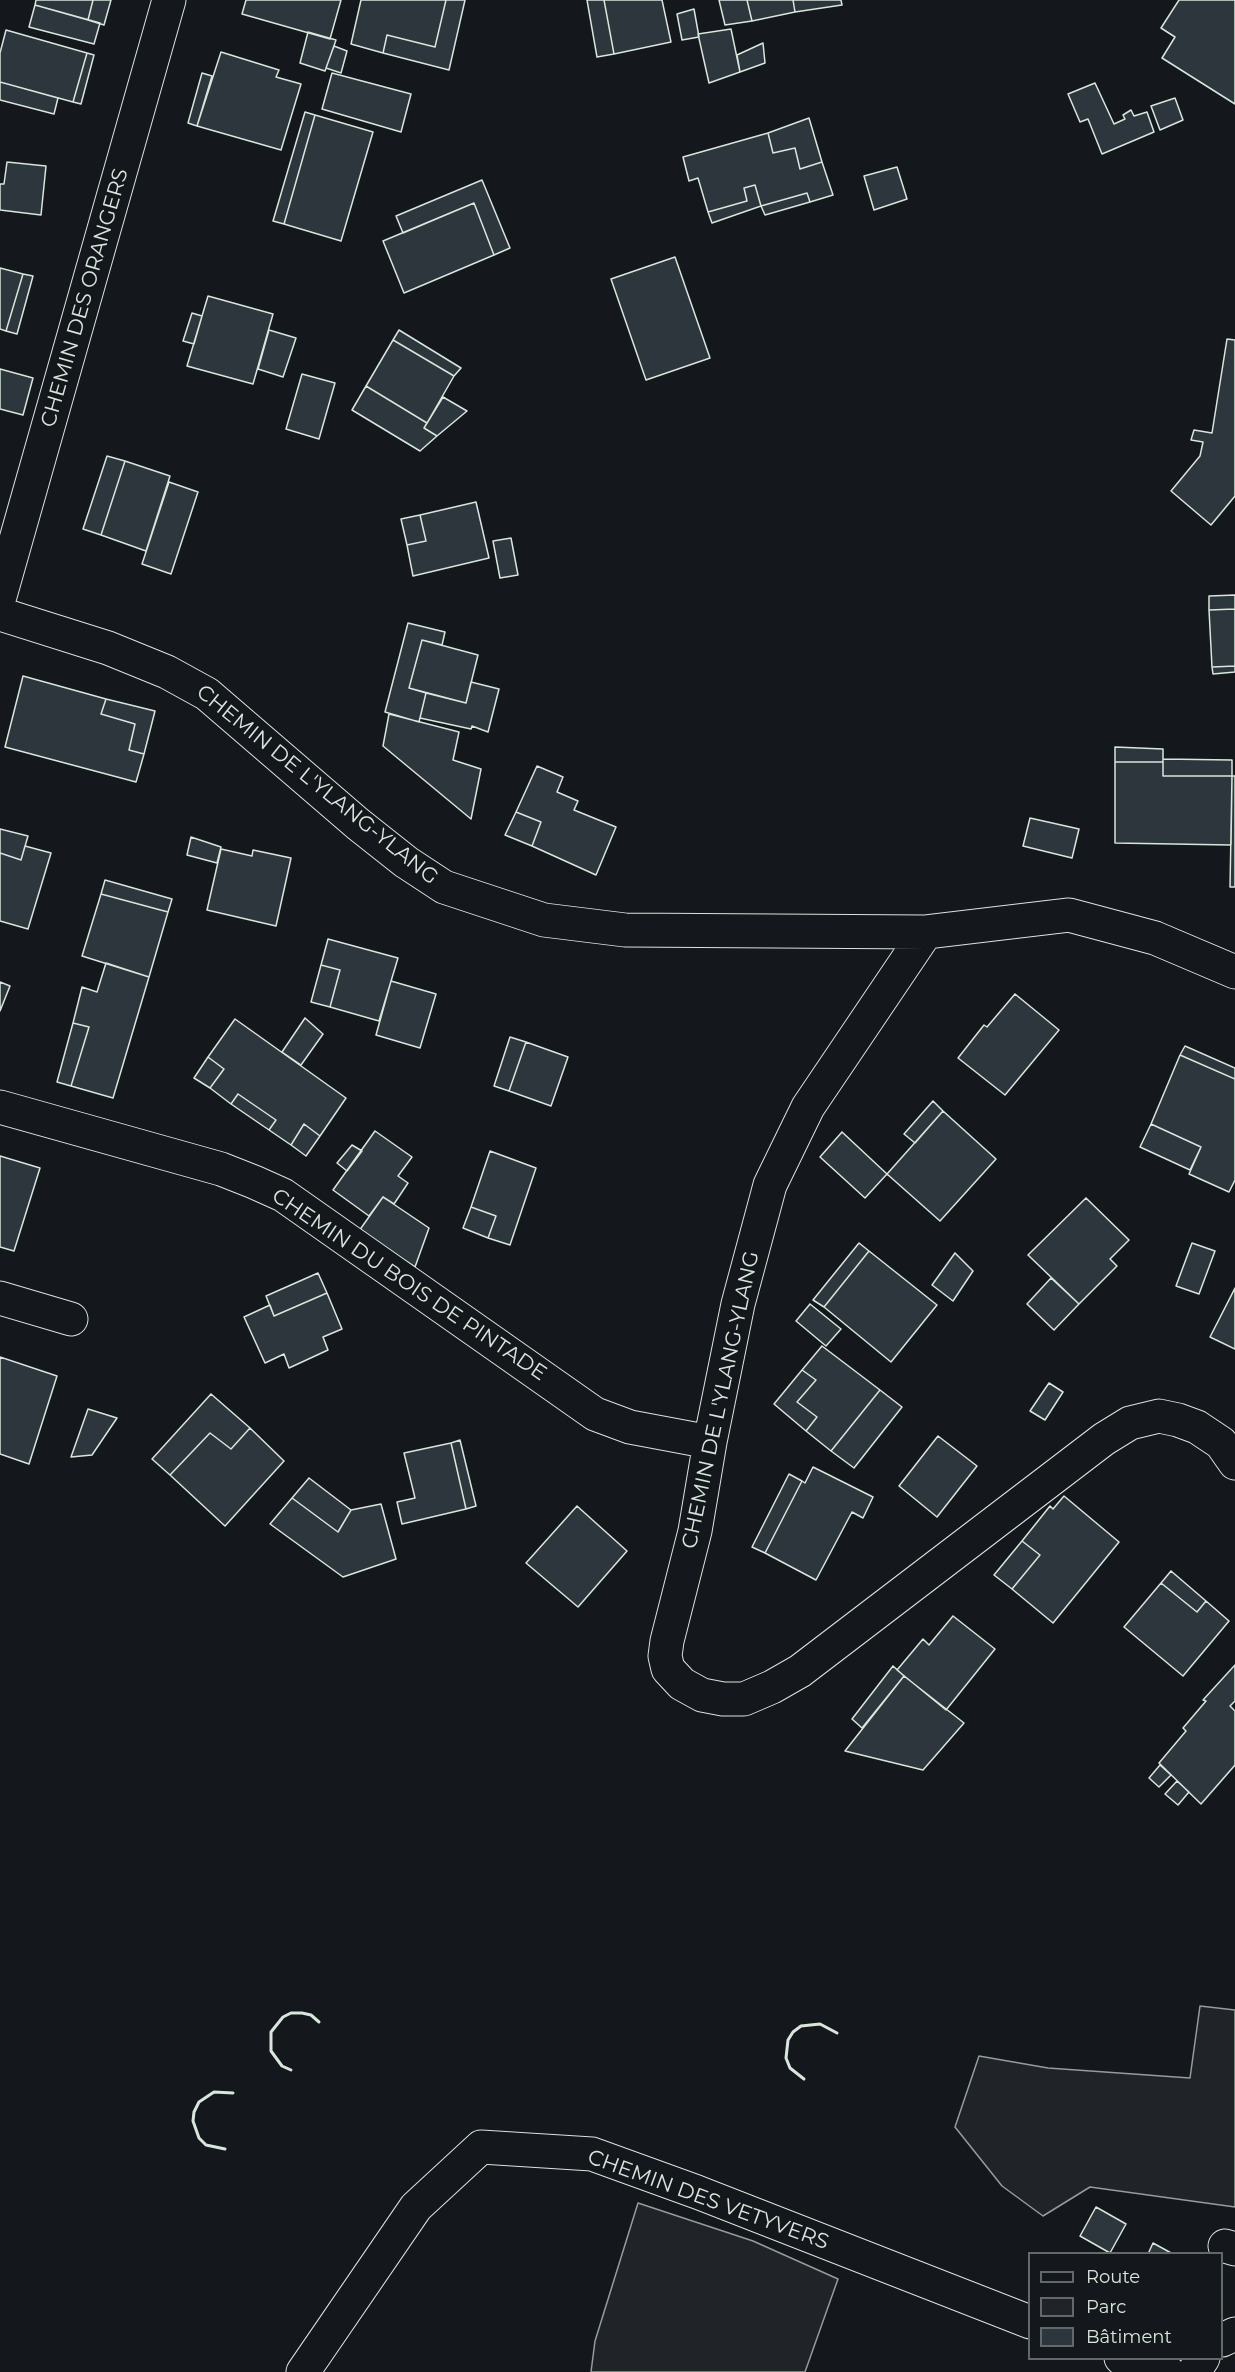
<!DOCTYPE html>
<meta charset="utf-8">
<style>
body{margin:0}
#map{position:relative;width:1235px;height:2372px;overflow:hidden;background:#14181c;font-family:Montserrat,sans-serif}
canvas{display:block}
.legend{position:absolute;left:1028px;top:2252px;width:195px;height:108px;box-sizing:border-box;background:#14181c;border:2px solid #626a69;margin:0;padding:8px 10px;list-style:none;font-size:18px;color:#d8e6dc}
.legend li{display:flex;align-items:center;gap:12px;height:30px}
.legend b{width:30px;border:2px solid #626a69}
</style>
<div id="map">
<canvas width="1235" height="2372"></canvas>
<ul class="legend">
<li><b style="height:8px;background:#14181c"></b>Route</li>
<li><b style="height:16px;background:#202428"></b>Parc</li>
<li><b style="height:16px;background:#2c363c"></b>Bâtiment</li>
</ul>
</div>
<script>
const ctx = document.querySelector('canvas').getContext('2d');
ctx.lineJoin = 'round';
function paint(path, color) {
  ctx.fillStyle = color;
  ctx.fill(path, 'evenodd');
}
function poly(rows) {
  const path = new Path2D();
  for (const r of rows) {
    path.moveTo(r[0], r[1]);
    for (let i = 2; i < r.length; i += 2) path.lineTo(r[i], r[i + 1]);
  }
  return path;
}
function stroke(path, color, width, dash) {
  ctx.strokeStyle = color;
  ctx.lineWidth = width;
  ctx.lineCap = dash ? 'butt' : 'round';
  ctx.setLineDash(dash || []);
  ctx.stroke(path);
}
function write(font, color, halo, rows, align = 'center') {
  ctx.font = font + ' Montserrat,sans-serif';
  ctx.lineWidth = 4.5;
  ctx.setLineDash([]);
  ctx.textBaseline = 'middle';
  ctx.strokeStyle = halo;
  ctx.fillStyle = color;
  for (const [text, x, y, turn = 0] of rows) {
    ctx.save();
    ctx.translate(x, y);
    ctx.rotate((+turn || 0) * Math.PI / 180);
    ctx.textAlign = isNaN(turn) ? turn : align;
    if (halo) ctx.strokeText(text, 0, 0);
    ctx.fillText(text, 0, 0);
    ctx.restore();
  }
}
const green = poly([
 [1200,2006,1235,2010,1235,2207,1090,2187,1043,2216,1002,2186,955,2127,979,2056,1048,2068,1190,2078,1200,2006],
 [638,2203,753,2241,838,2279,805,2372,591,2372,595,2341,638,2203]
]);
paint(green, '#202428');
stroke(green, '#939e99', 1.5);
const building = poly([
 [36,0,93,0,88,20,35,5,36,0],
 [93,0,111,0,104,25,88,20,93,0],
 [246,0,341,0,330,39,242,14,246,0],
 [361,0,446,0,435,47,387,35,383,53,351,44,361,0],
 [446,0,465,0,449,70,383,53,387,35,435,47,446,0],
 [587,0,604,0,614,54,597,57,587,0],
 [604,0,662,0,671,42,614,54,604,0],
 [719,0,747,0,752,21,725,25,719,0],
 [747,0,793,0,795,12,752,21,747,0],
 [793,0,841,0,842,5,795,12,793,0],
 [1179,0,1235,0,1235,104,1162,58,1175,37,1161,28,1179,0],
 [35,5,100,23,94,44,29,27,35,5],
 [694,9,699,37,682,40,677,14,694,9],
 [731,29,740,72,709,83,698,34,731,29],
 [6,30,87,53,73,102,0,82,0,53,6,30],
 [308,32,336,40,325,71,300,63,308,32],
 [763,43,765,63,740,72,737,55,763,43],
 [334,46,347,51,341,73,326,68,334,46],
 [221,52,279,70,276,77,301,84,281,150,197,126,221,52],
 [87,53,94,55,81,104,73,102,87,53],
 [202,73,212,76,197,126,188,123,202,73],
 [332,73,411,94,401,132,322,109,332,73],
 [0,82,58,98,54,114,0,100,0,82],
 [1095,83,1114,124,1125,119,1123,115,1131,110,1134,116,1147,112,1154,132,1102,154,1088,119,1080,122,1068,94,1095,83],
 [1175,98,1183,120,1160,130,1151,106,1175,98],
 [305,112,315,115,284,224,273,221,305,112],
 [315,115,373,132,341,241,284,224,315,115],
 [809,118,822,162,800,169,795,148,773,153,768,133,809,118],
 [768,133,773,153,795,148,800,169,822,162,833,195,810,202,807,193,761,206,755,185,744,188,747,201,708,212,698,178,689,181,683,157,768,133],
 [7,162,46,166,41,215,0,210,0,184,4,184,7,162],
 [897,167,907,199,874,210,864,176,897,167],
 [482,180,510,248,494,255,474,203,403,233,396,216,482,180],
 [755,185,761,206,712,223,708,212,747,201,744,188,755,185],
 [807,193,810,202,765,215,761,206,807,193],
 [474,203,494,255,404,293,383,241,474,203],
 [675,257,710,358,646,380,611,279,675,257],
 [0,268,23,274,6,331,0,329,0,268],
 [23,274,33,276,17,334,6,331,23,274],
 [208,296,273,314,253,384,187,366,208,296],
 [192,313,202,316,194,344,183,341,192,313],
 [269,330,296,338,283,377,258,369,269,330],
 [399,330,461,368,454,376,393,340,399,330],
 [1227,339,1235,340,1235,496,1211,525,1171,491,1200,456,1203,442,1191,440,1194,430,1212,433,1227,339],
 [393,340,454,376,427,423,366,386,393,340],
 [0,369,33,378,23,415,0,409,0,369],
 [302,374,335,383,319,439,286,429,302,374],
 [366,386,427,423,424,428,437,436,420,451,352,410,366,386],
 [443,397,467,411,437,436,424,428,443,397],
 [107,456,125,461,101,535,83,529,107,456],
 [125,461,170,476,146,551,101,535,125,461],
 [169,482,198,492,171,574,142,564,169,482],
 [476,502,489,558,413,576,407,545,426,541,420,515,476,502],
 [420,515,426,541,407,545,401,519,420,515],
 [511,538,518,575,500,578,493,541,511,538],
 [1235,595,1235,609,1209,610,1209,596,1235,595],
 [1235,609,1235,666,1212,667,1209,610,1235,609],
 [408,623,445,632,442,645,422,640,409,688,426,693,419,722,385,712,408,623],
 [422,640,478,655,466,703,409,688,422,640],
 [1235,666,1235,672,1213,674,1212,667,1235,666],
 [23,676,106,699,101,714,135,724,129,750,144,754,136,782,5,747,23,676],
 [471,682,499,689,488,732,472,726,471,729,420,718,426,693,466,703,471,682],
 [106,699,155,711,144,754,129,750,135,724,101,714,106,699],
 [389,714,459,732,453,760,481,769,471,819,383,746,389,714],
 [1115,747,1163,749,1163,762,1115,762,1115,747],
 [1163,759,1232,760,1232,776,1163,776,1163,759],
 [1115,762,1163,762,1163,776,1232,776,1231,845,1115,843,1115,762],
 [537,766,563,777,557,792,578,801,574,810,616,827,596,875,532,846,541,822,516,812,537,766],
 [1232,776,1235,776,1235,887,1230,887,1232,776],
 [516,812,541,822,532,846,505,835,516,812],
 [1030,818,1079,829,1072,858,1023,846,1030,818],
 [0,829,28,836,21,860,0,853,0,829],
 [191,837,221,847,217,863,187,855,191,837],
 [25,846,51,853,28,929,0,921,0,853,21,860,25,846],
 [221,849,252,856,253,850,291,858,276,926,207,910,221,849],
 [105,880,172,899,168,912,101,894,105,880],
 [101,894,168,912,149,977,82,956,101,894],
 [328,939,398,958,379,1021,330,1007,340,970,321,965,328,939],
 [106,963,149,977,113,1098,71,1086,89,1027,73,1023,82,987,97,992,106,963],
 [321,965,340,970,330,1007,311,1002,321,965],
 [391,981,436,994,420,1048,376,1035,391,981],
 [0,982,10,986,0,1011,0,982],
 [1015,994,1059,1030,1005,1095,958,1058,984,1025,987,1027,1015,994],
 [305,1018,323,1034,301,1065,282,1052,305,1018],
 [235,1019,346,1098,320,1136,304,1124,291,1145,269,1130,276,1120,238,1094,231,1104,210,1088,224,1069,208,1057,235,1019],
 [73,1023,89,1027,71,1086,57,1082,73,1023],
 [510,1037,526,1042,509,1091,494,1086,510,1037],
 [526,1042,568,1057,551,1106,509,1091,526,1042],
 [1185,1046,1235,1068,1235,1079,1180,1055,1185,1046],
 [1180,1055,1235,1079,1235,1180,1229,1192,1189,1174,1201,1147,1151,1124,1180,1055],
 [208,1057,224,1069,210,1088,194,1078,208,1057],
 [238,1094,276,1120,269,1130,231,1104,238,1094],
 [933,1101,943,1111,915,1143,904,1134,933,1101],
 [943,1111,996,1159,940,1221,887,1174,943,1111],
 [304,1124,320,1136,306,1156,291,1145,304,1124],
 [1151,1124,1201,1147,1190,1170,1140,1147,1151,1124],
 [375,1131,412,1157,398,1176,408,1183,394,1204,383,1197,369,1216,333,1190,375,1131],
 [842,1132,887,1174,865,1198,820,1157,842,1132],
 [352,1145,362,1151,347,1171,337,1163,352,1145],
 [490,1151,536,1168,510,1245,488,1238,496,1216,471,1207,490,1151],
 [0,1156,40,1168,14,1251,0,1247,0,1156],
 [383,1197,429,1228,415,1267,359,1231,383,1197],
 [1086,1198,1129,1240,1110,1259,1117,1266,1079,1304,1028,1255,1086,1198],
 [471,1207,496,1216,488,1238,463,1228,471,1207],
 [859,1243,869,1251,824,1307,813,1300,859,1243],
 [1192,1243,1215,1251,1199,1294,1176,1286,1192,1243],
 [869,1251,937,1305,891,1362,824,1307,869,1251],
 [955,1253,973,1271,953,1301,932,1285,955,1253],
 [318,1273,327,1293,274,1316,266,1296,318,1273],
 [1051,1278,1079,1304,1054,1330,1027,1304,1051,1278],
 [1235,1288,1235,1349,1210,1337,1235,1288],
 [327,1293,342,1329,323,1337,328,1350,289,1368,284,1354,265,1363,244,1317,270,1305,274,1316,327,1293],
 [810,1304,841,1329,826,1346,796,1321,810,1304],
 [822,1346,880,1390,831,1451,806,1431,817,1417,797,1402,816,1380,802,1370,822,1346],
 [0,1357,57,1376,29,1464,0,1454,0,1357],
 [802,1370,816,1380,797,1402,817,1417,806,1431,774,1404,802,1370],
 [1049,1383,1063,1392,1045,1420,1030,1411,1049,1383],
 [880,1390,902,1407,854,1468,831,1451,880,1390],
 [211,1394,250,1428,231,1449,210,1433,170,1475,152,1459,211,1394],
 [88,1409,117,1418,92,1455,71,1457,88,1409],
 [250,1428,284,1461,225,1526,170,1475,210,1433,231,1449,250,1428],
 [938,1436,977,1466,937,1517,899,1486,938,1436],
 [460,1440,476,1506,466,1509,451,1443,460,1440],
 [451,1443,466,1509,402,1524,397,1502,415,1498,404,1453,451,1443],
 [813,1467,873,1497,863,1518,852,1512,816,1580,765,1553,802,1481,805,1483,813,1467],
 [789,1474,802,1481,765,1553,752,1547,789,1474],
 [309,1478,351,1510,338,1532,292,1498,309,1478],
 [1064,1496,1119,1542,1053,1623,1012,1589,1040,1555,1022,1541,1050,1506,1053,1509,1064,1496],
 [292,1498,338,1532,351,1510,381,1504,396,1559,343,1577,270,1524,292,1498],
 [577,1506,627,1551,578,1607,526,1563,577,1506],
 [1022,1541,1040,1555,1012,1589,994,1575,1022,1541],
 [1171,1571,1206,1601,1197,1612,1161,1583,1171,1571],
 [1161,1583,1197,1612,1206,1601,1229,1621,1183,1676,1124,1627,1161,1583],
 [953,1616,995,1649,946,1710,897,1670,923,1639,929,1645,953,1616],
 [1235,1665,1235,1701,1230,1706,1235,1711,1235,1765,1201,1804,1159,1763,1186,1731,1183,1728,1206,1701,1203,1700,1235,1665],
 [893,1666,904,1676,862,1728,852,1719,893,1666],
 [904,1676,964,1723,923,1770,845,1751,904,1676],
 [1160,1765,1171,1775,1159,1787,1149,1778,1160,1765],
 [1177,1781,1189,1792,1178,1805,1165,1794,1177,1781],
 [1096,2207,1126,2224,1110,2253,1080,2236,1096,2207],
 [1153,2243,1173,2254,1148,2254,1153,2243]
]);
paint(building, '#2c363c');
stroke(building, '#d8e6dc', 1.5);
const minor = poly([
 [0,596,169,0],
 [0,614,108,648,167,672,207,694,358,824,406,862,444,887,544,920,625,930,926,932,1069,915,1155,938,1235,972],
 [926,932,808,1107,770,1185,738,1304,710,1442,695,1531,667,1641,665,1656,668,1669,682,1684,702,1695,723,1699,744,1699,772,1687,800,1671,1104,1439,1130,1423,1159,1416,1178,1420,1197,1427,1221,1443,1235,1463],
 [0,1107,221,1169,254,1182,283,1195,595,1414,630,1427,710,1442],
 [0,1298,71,1319],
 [1225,2246,1235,2249],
 [1222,2340,1235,2334],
 [1121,2358,1168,2372],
 [303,2372,416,2207,481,2147,592,2154,697,2192,1030,2322],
 [1194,2372,1203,2358]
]);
stroke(minor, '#d8e6dc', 35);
stroke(minor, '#14181c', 33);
stroke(poly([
 [291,2070,282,2066,271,2051,271,2032,283,2017,291,2013,302,2013,311,2015,319,2022],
 [804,2079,790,2068,786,2058,788,2040,793,2032,801,2026,820,2024,837,2033],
 [225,2149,206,2145,199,2138,193,2121,194,2112,199,2102,214,2092,233,2093]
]), '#d8e6dc', 3);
write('21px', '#d8e6dc', '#14181c', [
 ["CHEMIN DES ORANGERS",85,298,-74],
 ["CHEMIN DE L'YLANG-YLANG",317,785,39],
 ["CHEMIN DU BOIS DE PINTADE",409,1285,34],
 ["CHEMIN DE L'YLANG-YLANG",721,1400,-78],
 ["CHEMIN DES VETYVERS",708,2200,20]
]);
</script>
